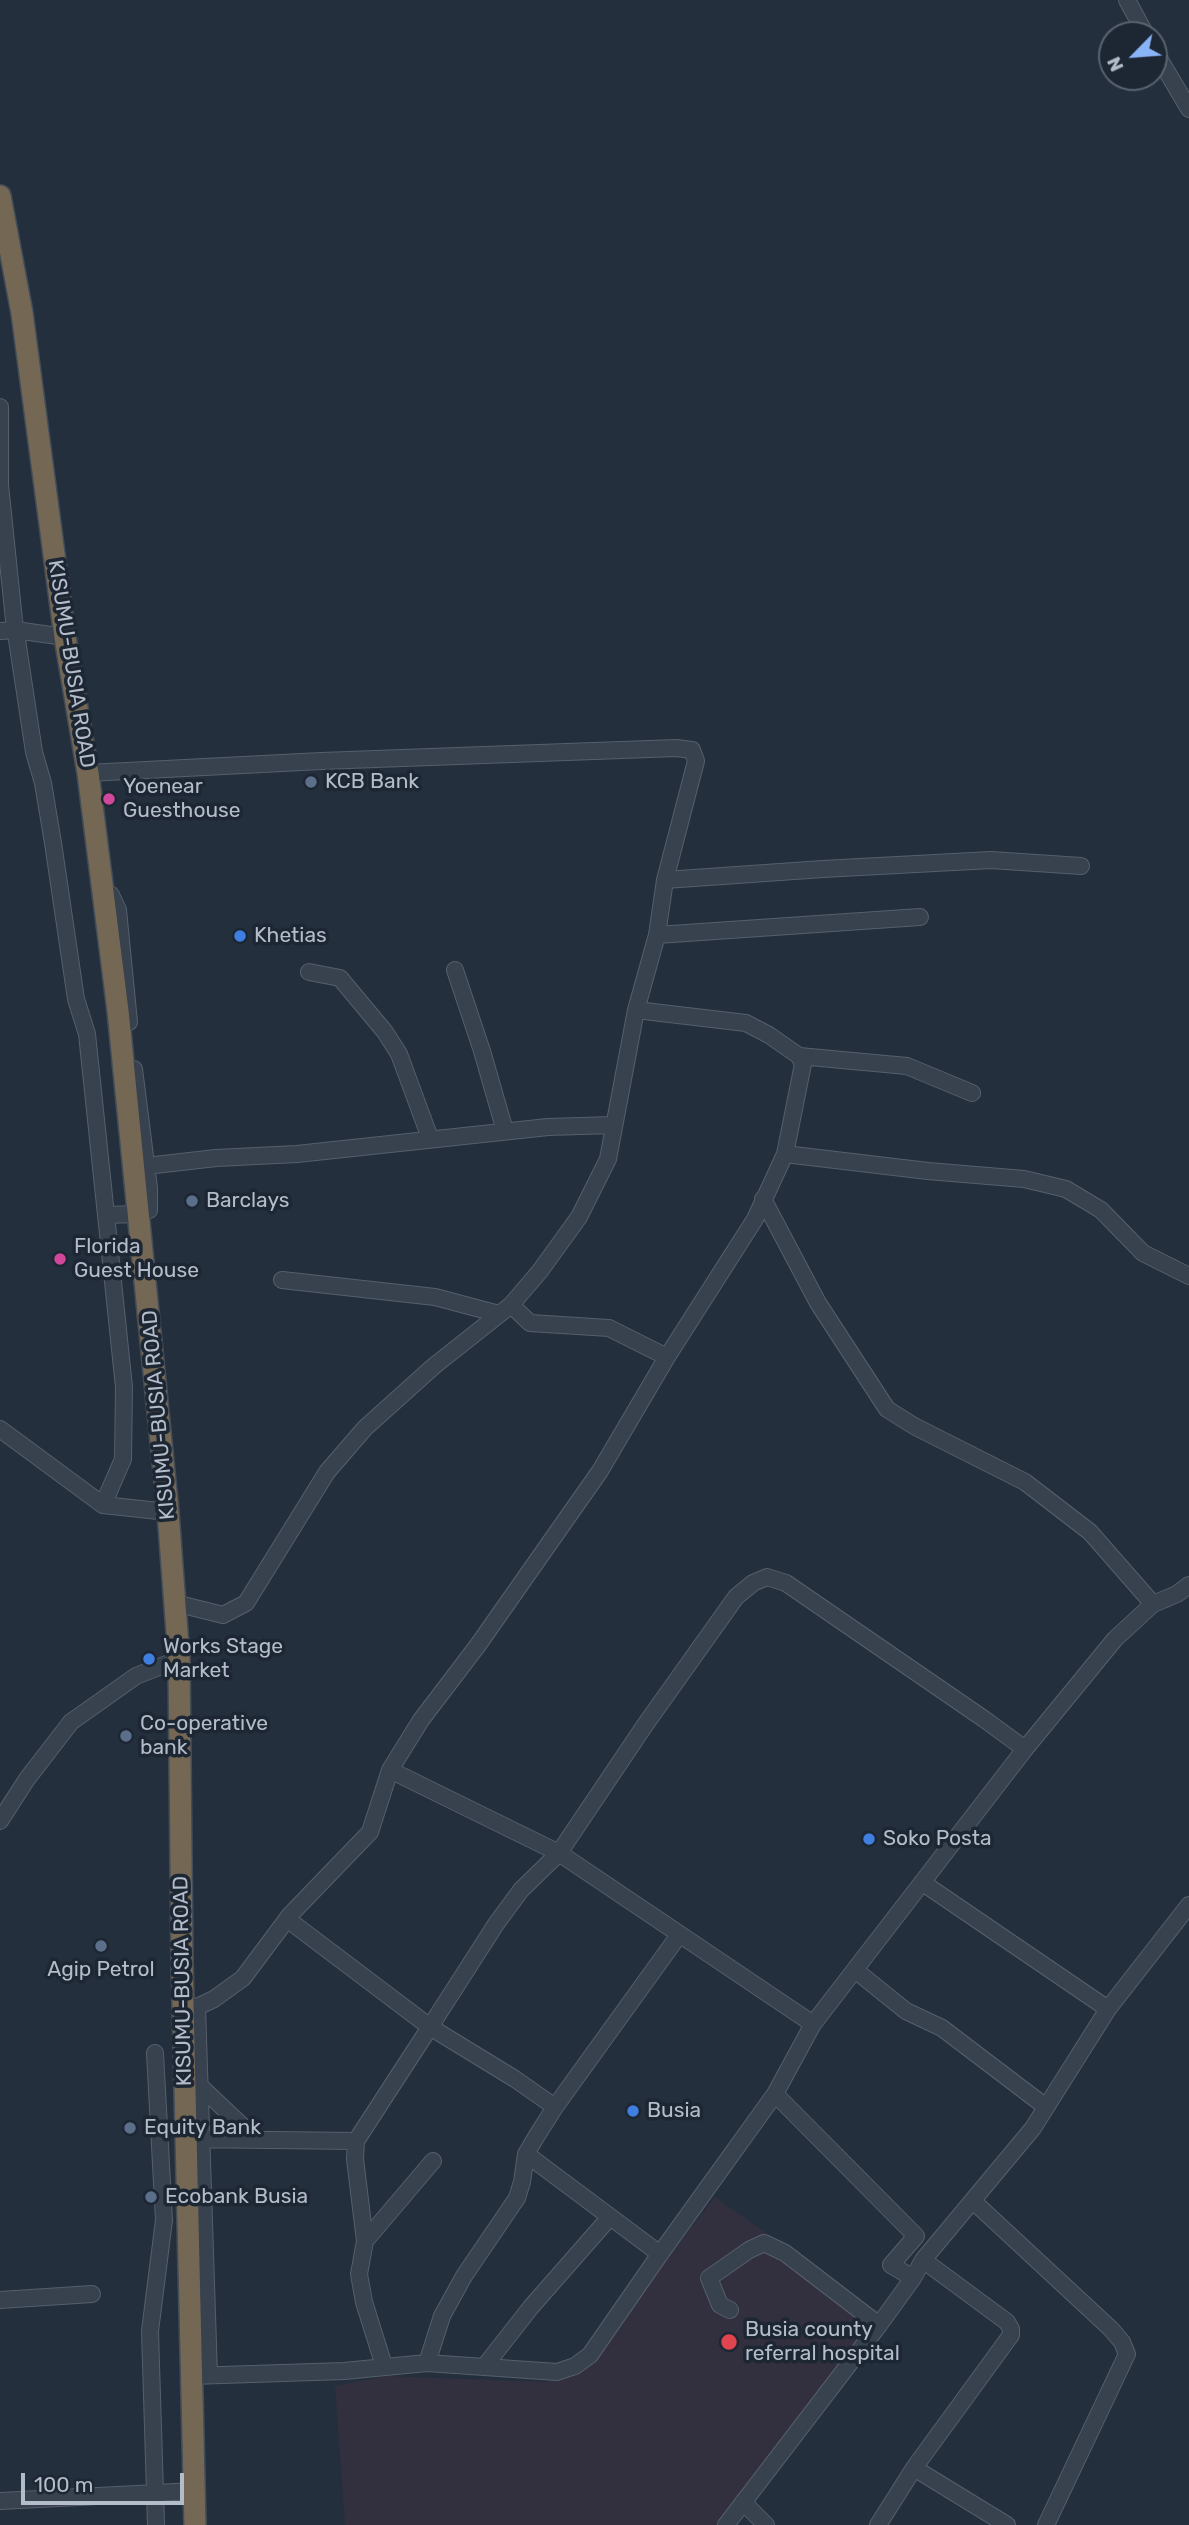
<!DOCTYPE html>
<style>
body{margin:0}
#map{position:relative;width:1189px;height:2525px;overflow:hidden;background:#242f3e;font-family:Rubik,sans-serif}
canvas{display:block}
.north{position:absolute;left:1098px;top:21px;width:70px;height:70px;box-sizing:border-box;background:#1d2633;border:2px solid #59626f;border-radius:50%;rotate:245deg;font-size:19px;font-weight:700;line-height:28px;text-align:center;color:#b4bcc9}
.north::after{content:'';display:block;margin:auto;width:24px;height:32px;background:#8ab4f8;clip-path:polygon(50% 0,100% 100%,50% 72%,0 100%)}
.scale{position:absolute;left:21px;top:2473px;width:163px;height:32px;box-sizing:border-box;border:4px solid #b4bcc9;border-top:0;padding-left:9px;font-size:21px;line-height:24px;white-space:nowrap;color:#b4bcc9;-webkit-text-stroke:5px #1d2633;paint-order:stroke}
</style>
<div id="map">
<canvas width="1189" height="2525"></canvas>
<div class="north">N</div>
<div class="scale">100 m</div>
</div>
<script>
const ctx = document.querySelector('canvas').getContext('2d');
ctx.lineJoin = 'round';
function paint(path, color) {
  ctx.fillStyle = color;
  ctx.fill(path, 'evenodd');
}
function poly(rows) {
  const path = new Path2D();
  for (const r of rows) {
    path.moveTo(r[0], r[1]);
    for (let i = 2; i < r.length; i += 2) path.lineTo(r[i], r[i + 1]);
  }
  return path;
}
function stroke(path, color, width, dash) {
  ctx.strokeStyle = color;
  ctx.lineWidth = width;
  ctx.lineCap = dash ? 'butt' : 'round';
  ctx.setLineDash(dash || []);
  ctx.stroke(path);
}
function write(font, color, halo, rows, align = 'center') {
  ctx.font = font + ' Rubik,sans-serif';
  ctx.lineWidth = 7;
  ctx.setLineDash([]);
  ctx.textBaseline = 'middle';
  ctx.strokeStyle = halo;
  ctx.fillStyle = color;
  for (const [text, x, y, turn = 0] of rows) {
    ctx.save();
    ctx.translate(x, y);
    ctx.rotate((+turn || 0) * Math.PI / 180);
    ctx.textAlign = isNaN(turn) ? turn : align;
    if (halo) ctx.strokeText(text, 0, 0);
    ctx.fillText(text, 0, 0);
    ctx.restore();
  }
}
paint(poly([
 [715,2197,878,2312,720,2525,345,2525,335,2386,386,2376,545,2382,578,2373]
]), '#32303f');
const minor = poly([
 [1127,0,1146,35],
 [1154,50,1189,109],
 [0,407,0,485,14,620,34,752,43,783,53,843,76,999,87,1034,106,1215,137,1214,149,1210,149,1188,134,1069],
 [0,631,15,630,65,637],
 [88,773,321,761,676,748,692,750,696,761,665,880,657,935,636,1010,608,1159,579,1217,540,1271,511,1305,434,1366,365,1428,327,1472,246,1603,223,1615,175,1603],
 [665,880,823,869,991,860,1081,866],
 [103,895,111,895,118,910,129,1022],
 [657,935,920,917],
 [455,970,482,1051,505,1131],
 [309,972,340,978,385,1032,399,1054,430,1138],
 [799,1056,907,1066,972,1093],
 [785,1154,928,1171,1024,1179,1066,1189,1101,1210,1143,1253,1189,1276],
 [146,1166,216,1158,297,1154,548,1127,613,1125],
 [763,1199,818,1303,887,1409,914,1426,1025,1482,1090,1532,1153,1604],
 [282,1280,435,1297,499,1314],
 [511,1305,530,1323,609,1328,667,1357],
 [0,1429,103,1505,168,1512],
 [103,1505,123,1459,124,1387,106,1215],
 [390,1770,559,1853,813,2024],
 [0,1821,27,1779,71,1722,136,1676,179,1659],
 [923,1883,1108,2009],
 [855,1970,906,2011,942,2028,1046,2107],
 [185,2006,197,2007,214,1999,243,1978,290,1915,370,1832,390,1770,421,1720,478,1645,600,1471,667,1357,755,1219,785,1154,803,1064,799,1056,769,1035,746,1023,636,1010],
 [197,2007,209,2375],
 [155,2053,164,2220,150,2331,156,2525],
 [199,2085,255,2138],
 [775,2094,916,2236,891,2265,913,2278],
 [555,2107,515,2079,430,2027,496,1924,521,1890,559,1853,645,1725,736,1597,753,1583,767,1577,786,1583,984,1719,1025,1749],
 [187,2139,356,2141,430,2027,287,1919],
 [356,2141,355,2159,365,2241,359,2274,364,2302,384,2366],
 [526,2154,660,2254],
 [973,2201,1111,2329,1122,2342,1127,2354,1046,2525],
 [365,2241,433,2161],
 [0,2300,92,2294],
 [730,2310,720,2305,709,2278,749,2250,764,2243,785,2253,879,2325],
 [427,2363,442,2316,464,2276,517,2198,522,2182,526,2154,536,2137,555,2107,679,1935],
 [484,2367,531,2307,610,2217],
 [191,2376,344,2371,427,2363,557,2372,575,2366,590,2355,660,2254,775,2094,813,2024,1025,1749,1115,1639,1153,1604,1177,1594,1189,1585],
 [914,2468,1007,2525],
 [0,2501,195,2491],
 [743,2502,766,2525],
 [726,2525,879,2325,913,2278,923,2260,1033,2128,1108,2009,1189,1905],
 [878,2525,914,2468,1011,2335,1011,2329,1007,2322,923,2260]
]);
const highway = poly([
 [0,196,22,313,65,637,88,773,118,1011,168,1512,179,1659,182,1960,195,2525]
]);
stroke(minor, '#565f6c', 18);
stroke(highway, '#434c59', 24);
stroke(minor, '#38414e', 16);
stroke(highway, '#746855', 21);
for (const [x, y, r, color] of [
 [311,782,7,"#5c6f8a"],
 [109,799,7,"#d1479c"],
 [240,936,7,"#3f7fe0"],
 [192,1201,7,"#5c6f8a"],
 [60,1259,7,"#d1479c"],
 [149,1659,7,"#3f7fe0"],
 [126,1736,7,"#5c6f8a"],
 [869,1839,7,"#3f7fe0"],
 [101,1946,7,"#5c6f8a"],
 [633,2111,7,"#3f7fe0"],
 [130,2128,7,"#5c6f8a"],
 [151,2197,7,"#5c6f8a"],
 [729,2342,9,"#e0444e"]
]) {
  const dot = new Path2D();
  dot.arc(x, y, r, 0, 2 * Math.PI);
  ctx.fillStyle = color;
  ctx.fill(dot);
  stroke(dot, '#1d2633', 2.5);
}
write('21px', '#b4bcc9', '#1d2633', [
 ["KISUMU-BUSIA ROAD",71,664,81],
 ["KISUMU-BUSIA ROAD",159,1415,-95],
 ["KISUMU-BUSIA ROAD",183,1981,-91]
]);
write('21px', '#b4bcc9', '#1d2633', [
 ["KCB Bank",325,782],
 ["Yoenear",123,787],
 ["Guesthouse",123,811],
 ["Khetias",254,936],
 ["Barclays",206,1201],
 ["Florida",74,1247],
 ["Guest House",74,1271],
 ["Works Stage",163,1647],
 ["Market",163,1671],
 ["Co-operative",140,1724],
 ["bank",140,1748],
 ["Soko Posta",883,1839],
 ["Agip Petrol",101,1970,"center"],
 ["Busia",647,2111],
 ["Equity Bank",144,2128],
 ["Ecobank Busia",165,2197],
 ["Busia county",745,2330],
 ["referral hospital",745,2354]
], 'left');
</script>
